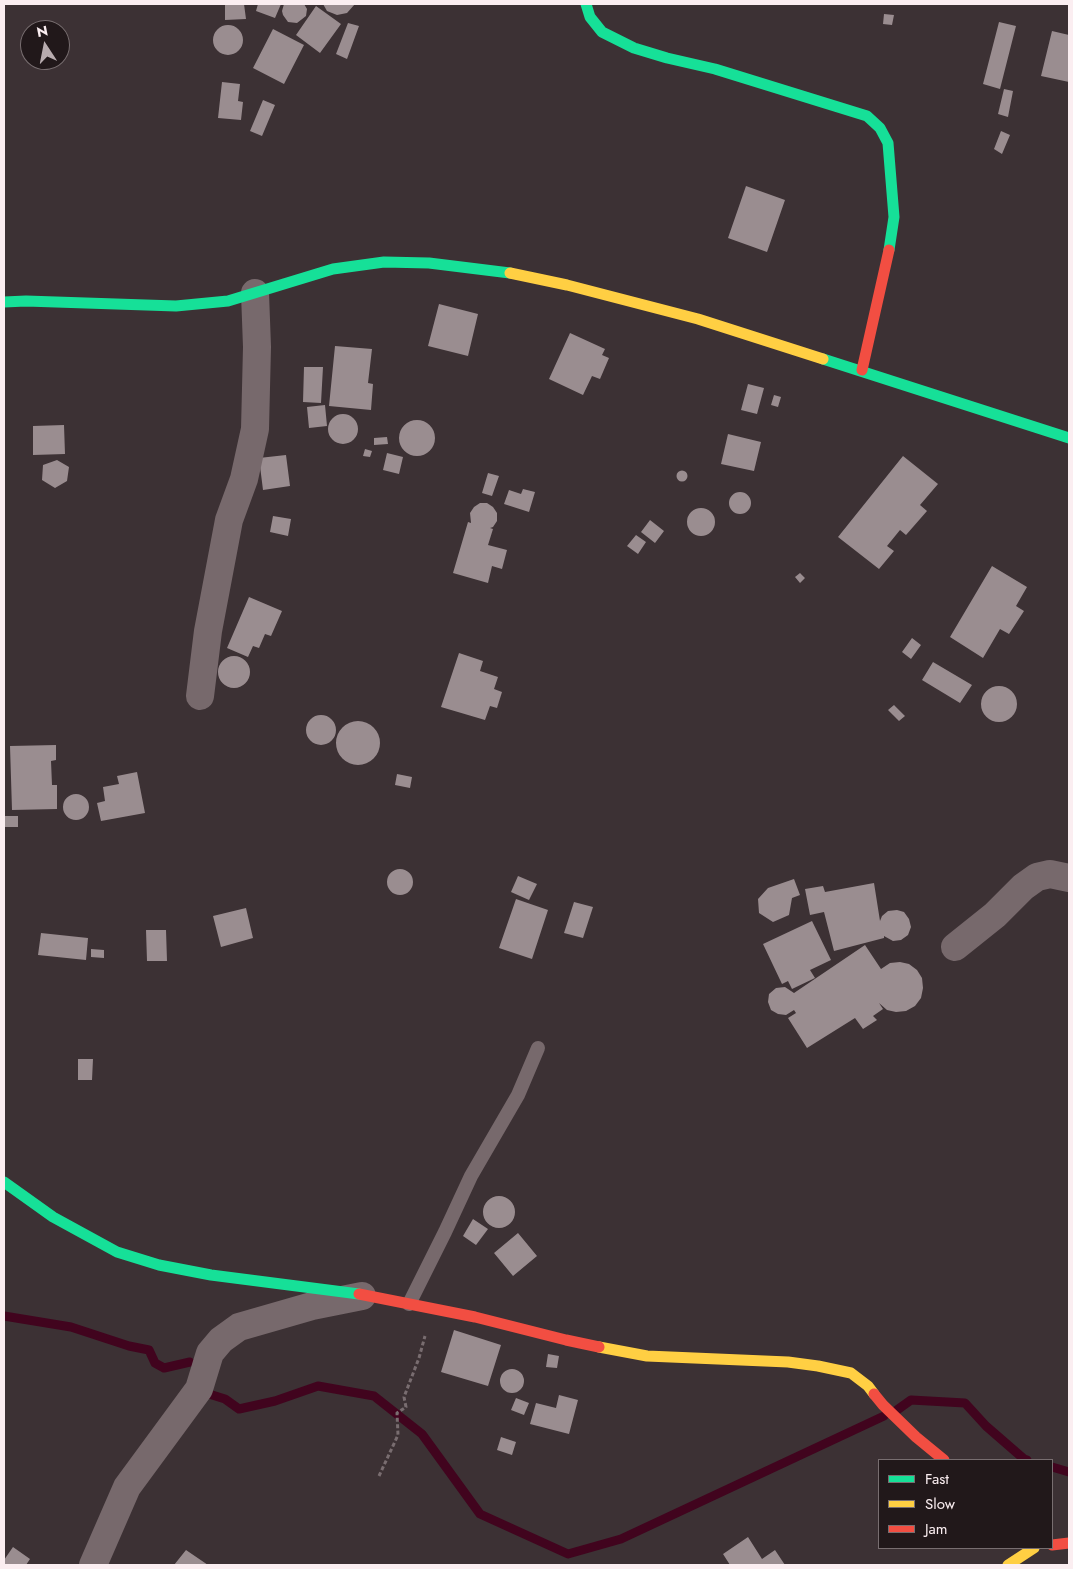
<!DOCTYPE html>
<style>
body{margin:0}
#map{position:relative;width:1073px;height:1569px;overflow:hidden;background:#3c3134;font-family:Jost,sans-serif}
canvas{display:block}
.frame{position:absolute;inset:0;border:5px solid #fbeef1;pointer-events:none}
.legend{position:absolute;left:878px;top:1459px;width:175px;height:90px;box-sizing:border-box;background:#21181a;border:1px solid #786e70;margin:0;padding:6px 9px;list-style:none;font-size:15px;color:#fbeef1}
.legend li{display:flex;align-items:center;gap:10px;height:25px}
.legend b{width:25px;border:1px solid #786e70}
.north{position:absolute;left:20px;top:20px;width:50px;height:50px;box-sizing:border-box;background:#21181a;border:1px solid #786e70;border-radius:50%;rotate:349deg;font-size:14px;font-weight:700;line-height:20px;text-align:center;color:#fbeef1}
.north::after{content:'';display:block;margin:auto;width:18px;height:22px;background:#b8acaf;clip-path:polygon(50% 0,100% 100%,50% 72%,0 100%)}
</style>
<div id="map">
<canvas width="1073" height="1569"></canvas>
<div class="frame"></div>
<ul class="legend">
<li><b style="height:6px;background:#16e098"></b>Fast</li>
<li><b style="height:6px;background:#ffcf43"></b>Slow</li>
<li><b style="height:6px;background:#f24e42"></b>Jam</li>
</ul>
<div class="north">N</div>
</div>
<script>
const ctx = document.querySelector('canvas').getContext('2d');
ctx.lineJoin = 'round';
function poly(rows) {
  const path = new Path2D();
  for (const r of rows) {
    if (r.length === 3) {
      path.moveTo(r[0] + r[2], r[1]);
      path.arc(r[0], r[1], r[2], 0, 2 * Math.PI);
      continue;
    }
    path.moveTo(r[0], r[1]);
    for (let i = 2; i < r.length; i += 2) path.lineTo(r[i], r[i + 1]);
  }
  return path;
}
function stroke(path, color, width, dash) {
  ctx.strokeStyle = color;
  ctx.lineWidth = width;
  ctx.lineCap = dash ? 'butt' : 'round';
  ctx.setLineDash(dash || []);
  ctx.stroke(path);
}
function paint(path, color) {
  ctx.fillStyle = color;
  ctx.fill(path, 'evenodd');
}
stroke(poly([
 [4,1316,71,1327,129,1346,149,1350,155,1363,164,1368,190,1362],
 [209,1394,225,1399,239,1409,275,1401,318,1386,374,1396,422,1434,480,1514,568,1554,621,1539,884,1416],
 [897,1410,911,1400,965,1403,986,1426,1024,1459,1027,1460],
 [1052,1467,1069,1472]
]), '#41041e', 9);
paint(poly([
 [244,4,246,19,225,20,225,5],
 [258,4,281,4,275,18,256,11],
 [284,4,304,4,307,9,306,16,297,23,288,22,283,15,282,11],
 [323,4,355,4,347,13,337,15,327,11],
 [316,6,341,24,320,53,296,35],
 [884,14,894,15,892,25,883,24],
 [999,22,1016,26,1000,89,983,84],
 [348,23,359,26,347,59,336,54],
 [228,40,15],
 [273,29,304,45,284,84,253,68],
 [1052,31,1069,35,1069,82,1041,76],
 [222,82,240,84,238,101,243,102,241,120,218,118],
 [1004,89,1013,91,1008,117,998,114],
 [263,100,275,105,262,136,250,131],
 [1001,131,1010,135,1002,154,994,149],
 [746,186,785,200,767,252,728,238],
 [439,304,478,314,468,356,428,346],
 [570,333,605,349,602,355,609,358,600,379,592,376,583,395,549,379],
 [335,346,372,349,368,383,373,384,371,410,329,406],
 [304,367,323,367,321,403,303,402],
 [748,384,764,388,757,414,741,410],
 [774,395,781,397,778,407,771,405],
 [325,405,327,426,309,428,307,407],
 [343,429,15],
 [417,438,18],
 [64,425,65,454,33,455,33,426],
 [728,434,761,442,754,471,721,464],
 [387,437,388,444,374,445,374,438],
 [365,449,372,451,370,457,363,456],
 [387,453,403,457,399,474,383,470],
 [286,455,290,486,263,490,259,458],
 [903,456,938,484,920,505,927,511,906,535,900,530,887,546,894,551,879,569,838,537],
 [57,460,69,467,67,481,55,488,42,480,43,465],
 [682,476,5.5],
 [488,473,499,476,492,496,482,493],
 [523,489,535,492,529,512,504,504,509,490,521,494],
 [740,503,11],
 [480,503,487,503,493,507,497,513,497,521,493,527,490,528,493,529,488,545,507,550,502,569,492,566,488,583,453,573,468,522,471,523,470,513,474,507],
 [701,522,14],
 [273,516,291,519,288,536,270,532],
 [650,520,664,531,655,543,641,532],
 [636,535,646,542,638,554,627,546],
 [992,566,1027,587,1016,606,1024,611,1009,634,1000,629,983,658,950,637],
 [800,573,805,578,800,583,795,577],
 [249,597,282,611,271,636,265,634,259,648,253,646,248,657,227,648],
 [912,638,921,645,911,659,902,652],
 [459,653,483,661,480,671,498,677,494,689,502,692,497,708,490,706,485,720,441,707],
 [234,672,16],
 [933,662,972,685,960,703,922,680],
 [999,704,18],
 [894,705,905,716,899,721,888,710],
 [321,730,15],
 [358,743,22],
 [56,745,56,760,51,761,52,785,57,785,57,809,12,810,10,746],
 [137,772,145,813,101,821,97,803,105,801,103,787,119,784,117,776],
 [397,774,412,777,410,788,395,785],
 [76,807,13],
 [4,816,18,816,18,827,4,827],
 [400,882,13],
 [518,876,537,884,529,900,511,892],
 [794,879,800,895,792,898,789,915,773,922,759,913,758,899,768,888],
 [874,883,880,921,882,916,888,911,897,910,904,912,909,919,911,927,908,935,901,940,893,941,884,936,884,938,834,951,824,912,810,915,805,889,823,886,825,892],
 [516,899,548,910,532,959,499,948],
 [574,902,593,907,583,938,564,933],
 [246,908,253,938,221,947,213,916],
 [812,921,831,960,810,970,815,978,792,989,788,981,782,984,763,944],
 [146,930,166,930,167,961,147,961],
 [41,933,88,938,86,960,38,955],
 [865,945,881,969,890,963,900,962,909,964,917,970,922,978,923,988,921,998,915,1006,906,1011,896,1012,887,1010,879,1003,883,1009,873,1016,877,1020,863,1029,855,1018,807,1048,788,1018,796,1013,794,1010,786,1015,778,1014,771,1010,768,1002,769,994,776,988,785,987,794,993],
 [91,949,104,950,104,958,91,957],
 [78,1059,93,1059,92,1080,78,1080],
 [499,1212,16],
 [473,1219,488,1229,476,1245,463,1236],
 [518,1233,537,1256,513,1276,494,1253],
 [454,1330,501,1345,488,1386,441,1372],
 [548,1354,559,1356,557,1368,546,1367],
 [512,1381,12],
 [559,1395,578,1400,569,1434,530,1424,536,1403,556,1408],
 [516,1398,529,1403,524,1415,511,1410],
 [501,1437,516,1442,512,1455,497,1450],
 [748,1537,762,1559,775,1550,785,1565,730,1565,723,1554],
 [13,1547,30,1559,26,1565,4,1565,4,1560],
 [186,1550,208,1565,174,1565]
]), '#9a8d90');
stroke(poly([
 [379,1476,398,1435,397,1413,406,1407,404,1397,419,1358,425,1336]
]), '#796d70', 3, [4, 2.5]);
stroke(poly([
 [409,1304,445,1232,471,1176,518,1095,538,1048]
]), '#77696c', 14);
stroke(poly([
 [200,696,208,631,229,520,244,479,255,429,257,347,255,293],
 [955,947,995,915,1023,887,1037,877,1050,874,1069,878],
 [93,1565,127,1487,199,1389,210,1353,221,1340,239,1327,312,1306,362,1296]
]), '#77696c', 28);
stroke(poly([
 [586,4,590,17,602,32,634,48,667,58,715,69,867,116,880,128,888,143,894,217,889,250],
 [4,302,26,301,176,306,228,301,333,269,384,262,429,263,510,273],
 [823,359,1069,438],
 [4,1182,53,1217,117,1252,159,1265,211,1275,359,1294]
]), '#16e098', 11);
stroke(poly([
 [510,273,567,285,698,319,823,359],
 [599,1347,647,1356,788,1362,818,1366,851,1373,868,1386,874,1394],
 [1008,1565,1034,1548]
]), '#ffcf43', 11);
stroke(poly([
 [862,370,889,250],
 [359,1294,475,1317,566,1340,599,1347],
 [874,1394,883,1405,916,1437,944,1460],
 [1052,1545,1069,1543]
]), '#f24e42', 11);
</script>
